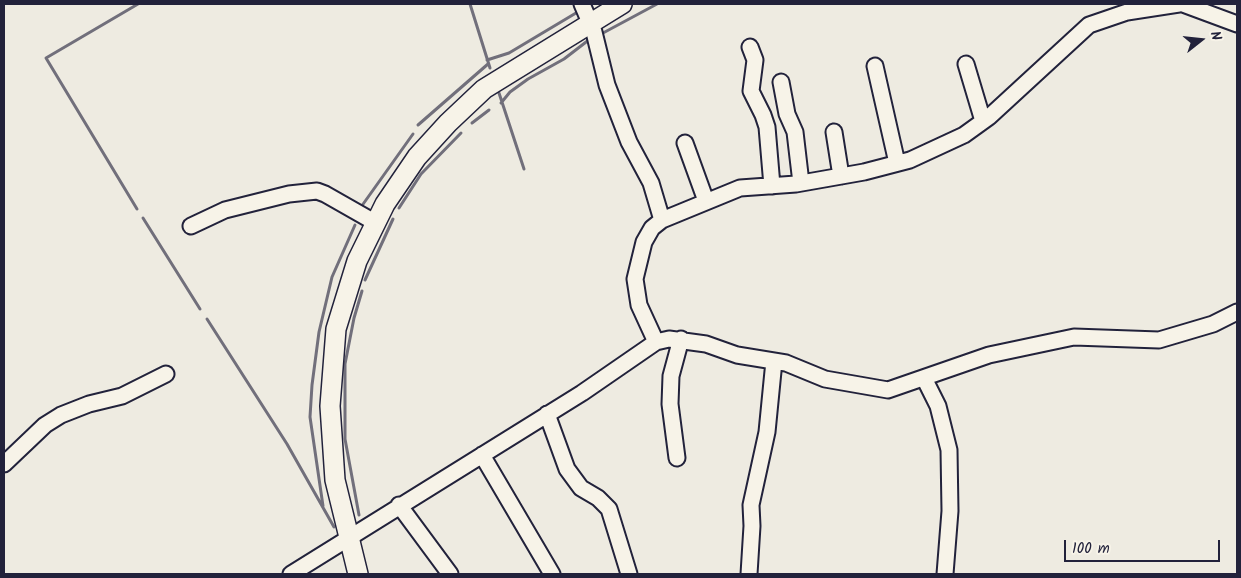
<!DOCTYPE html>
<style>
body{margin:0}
#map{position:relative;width:1241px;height:578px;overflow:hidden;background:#eeebe1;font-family:Kalam,sans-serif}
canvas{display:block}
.frame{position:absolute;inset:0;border:5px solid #22223b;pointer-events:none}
.north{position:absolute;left:1176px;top:15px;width:50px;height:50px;-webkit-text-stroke:4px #f7f3e8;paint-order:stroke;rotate:74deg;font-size:14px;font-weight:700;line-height:20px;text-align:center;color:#22223b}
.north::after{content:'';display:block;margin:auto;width:18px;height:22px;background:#22223b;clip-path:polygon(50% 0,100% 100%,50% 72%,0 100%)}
.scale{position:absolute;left:1064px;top:540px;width:156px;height:22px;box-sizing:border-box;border:2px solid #22223b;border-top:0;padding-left:6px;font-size:15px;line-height:18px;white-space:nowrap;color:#22223b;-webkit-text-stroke:4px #f7f3e8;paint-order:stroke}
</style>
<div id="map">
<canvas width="1241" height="578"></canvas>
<div class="frame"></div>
<div class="north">N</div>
<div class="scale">100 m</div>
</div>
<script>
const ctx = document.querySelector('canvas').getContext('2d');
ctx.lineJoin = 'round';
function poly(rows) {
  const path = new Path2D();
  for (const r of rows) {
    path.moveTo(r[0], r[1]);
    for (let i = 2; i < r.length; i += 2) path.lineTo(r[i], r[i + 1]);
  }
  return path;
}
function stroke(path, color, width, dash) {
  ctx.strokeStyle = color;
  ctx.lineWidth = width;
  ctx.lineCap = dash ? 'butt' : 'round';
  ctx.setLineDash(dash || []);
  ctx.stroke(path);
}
stroke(poly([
 [470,4,490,68],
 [603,33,657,4],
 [487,60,509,53,581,10],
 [499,93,524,169],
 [501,103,510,92,528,79,564,59,590,39],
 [472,123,489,110],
 [418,125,488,64],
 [361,207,413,134],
 [399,208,421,174,461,133],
 [137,209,46,58,138,4],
 [143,218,200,309],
 [365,280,393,219],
 [207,319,287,444,334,527],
 [323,506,310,417,312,385,319,332,332,277,355,225],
 [359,515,345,439,345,364,354,318,362,291]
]), '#716f7b', 3);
const minor = poly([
 [582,4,594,32,607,85,629,142,651,183,662,220],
 [1183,4,1237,24],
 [750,47,755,60,751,91,763,115,767,127,772,186],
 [966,64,983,121],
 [875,66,897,163],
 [781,82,787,114,795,132,801,183],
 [834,132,841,176],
 [685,143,706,201],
 [191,226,225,210,289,194,317,191,325,194,376,223],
 [656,342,639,305,635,279,644,242,652,228,662,220,740,188,796,184,864,172,910,160,964,135,989,117,1089,25,1127,12,1179,4],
 [924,378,938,406,949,450,950,511,945,574],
 [547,414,567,469,581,488,598,498,609,509,629,574],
 [482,455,552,574],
 [677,458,670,404,671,376,681,339],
 [4,464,45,425,61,415,89,404,122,396,166,374],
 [399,505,450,574],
 [291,574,582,393,656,342,669,339,706,344,737,355,786,363,825,379,888,390,989,355,1074,337,1159,340,1213,324,1237,312],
 [749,574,752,526,751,505,767,432,774,361]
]);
const major = poly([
 [358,574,335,480,330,406,336,329,357,261,385,204,417,157,448,123,484,89,622,4]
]);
stroke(minor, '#22223b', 19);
stroke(major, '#22223b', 22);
stroke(minor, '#f7f3e8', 15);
stroke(major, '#f7f3e8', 19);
</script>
